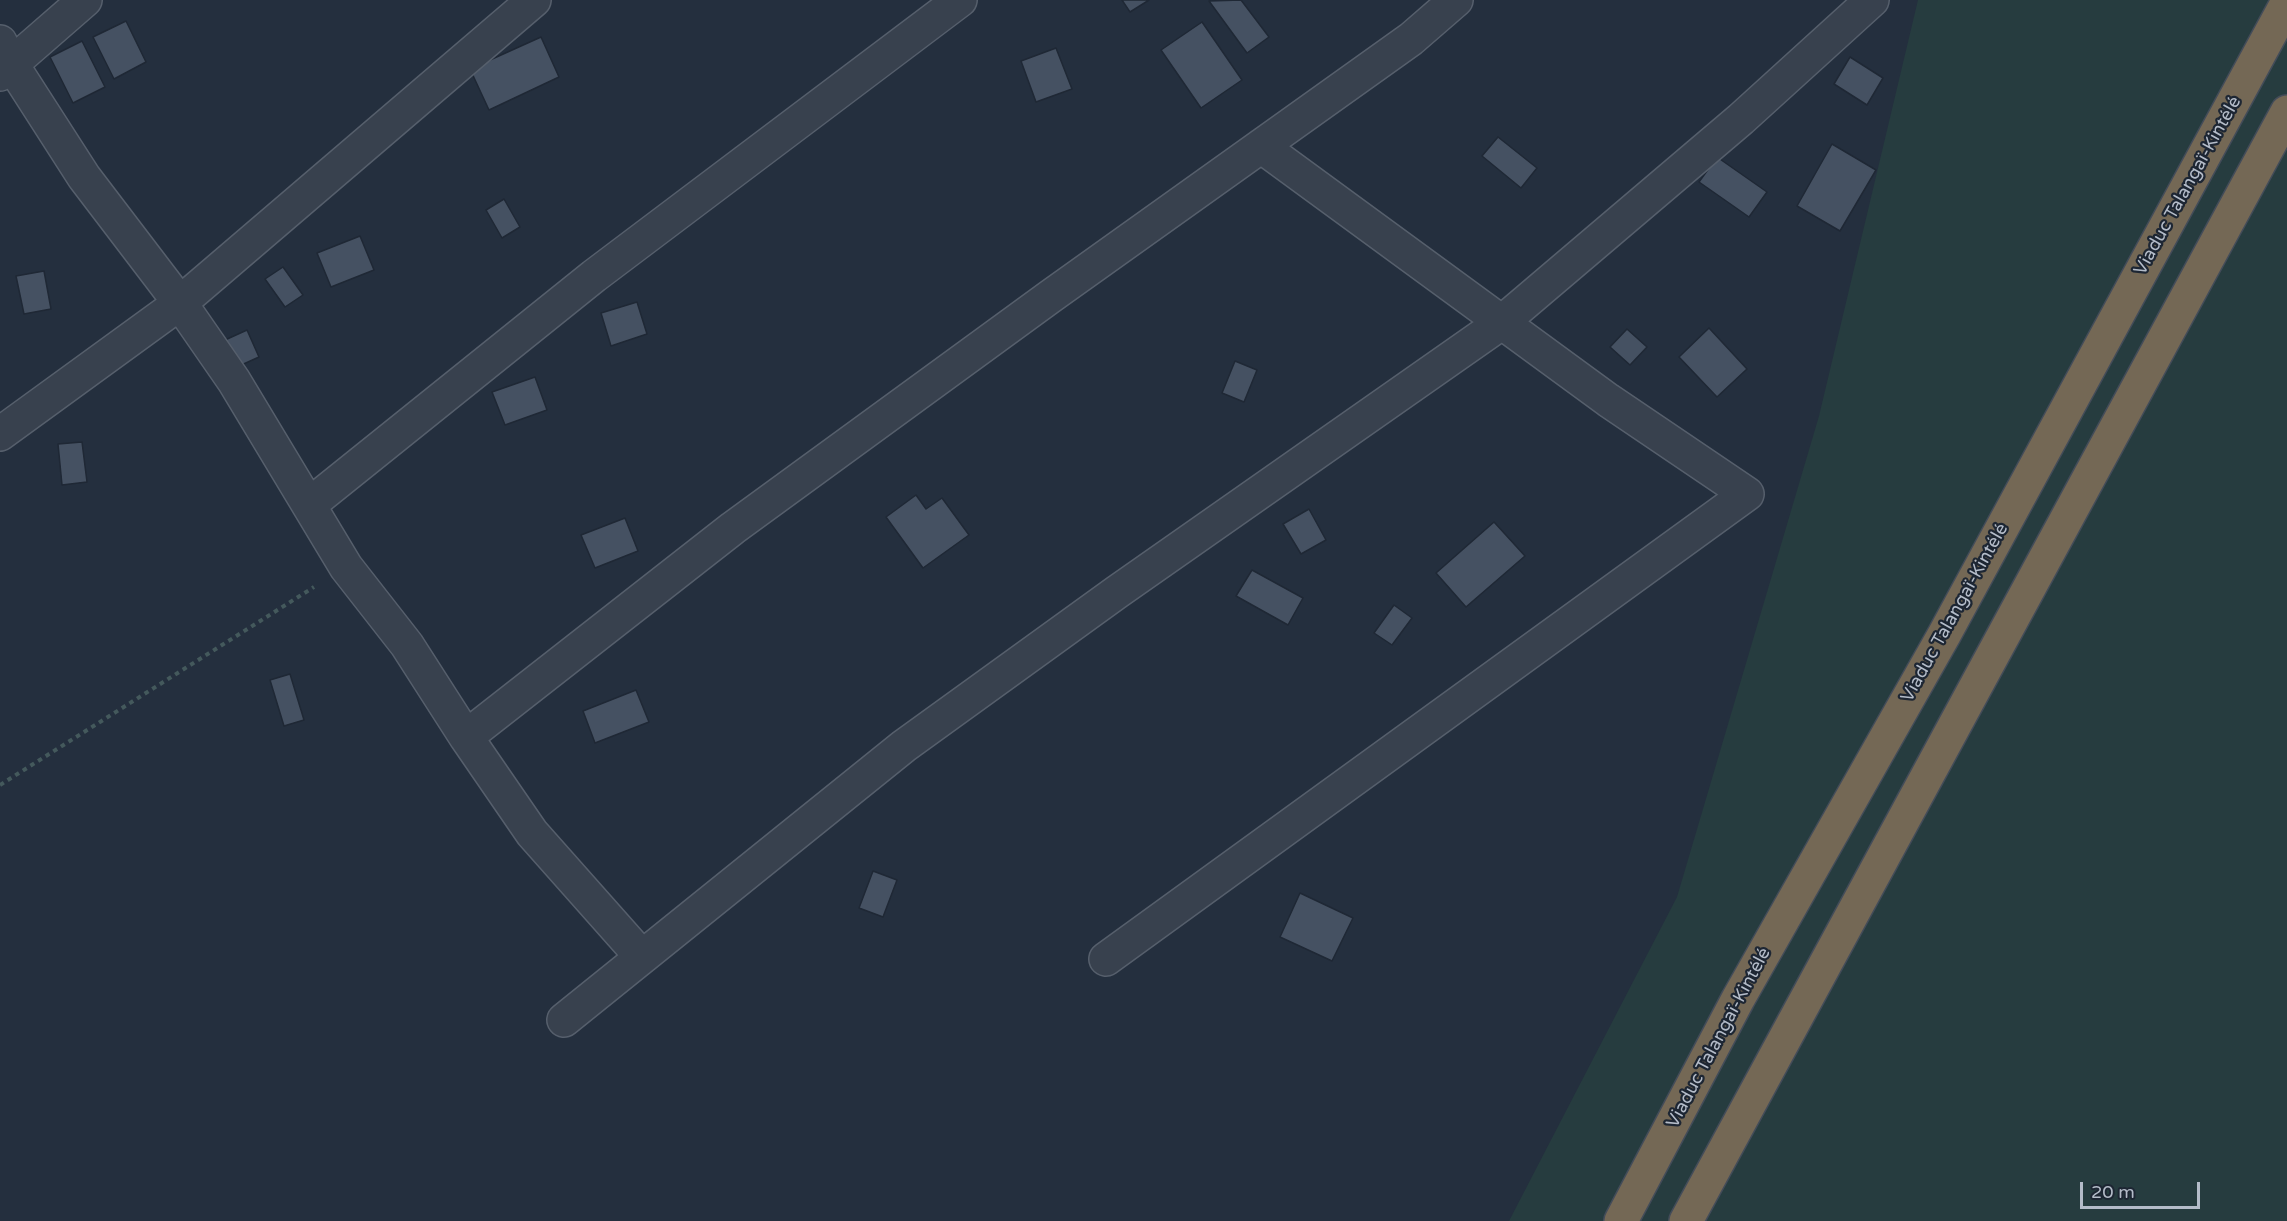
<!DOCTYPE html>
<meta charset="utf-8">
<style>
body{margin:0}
#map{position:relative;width:2287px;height:1221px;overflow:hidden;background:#242f3e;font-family:"Varela Round",sans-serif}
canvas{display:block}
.scale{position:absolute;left:2080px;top:1182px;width:120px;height:27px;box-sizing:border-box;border:3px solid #b4bcc9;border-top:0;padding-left:8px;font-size:18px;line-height:21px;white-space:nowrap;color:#b4bcc9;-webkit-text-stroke:4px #1d2633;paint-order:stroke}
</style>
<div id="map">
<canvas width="2287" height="1221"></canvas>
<div class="scale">20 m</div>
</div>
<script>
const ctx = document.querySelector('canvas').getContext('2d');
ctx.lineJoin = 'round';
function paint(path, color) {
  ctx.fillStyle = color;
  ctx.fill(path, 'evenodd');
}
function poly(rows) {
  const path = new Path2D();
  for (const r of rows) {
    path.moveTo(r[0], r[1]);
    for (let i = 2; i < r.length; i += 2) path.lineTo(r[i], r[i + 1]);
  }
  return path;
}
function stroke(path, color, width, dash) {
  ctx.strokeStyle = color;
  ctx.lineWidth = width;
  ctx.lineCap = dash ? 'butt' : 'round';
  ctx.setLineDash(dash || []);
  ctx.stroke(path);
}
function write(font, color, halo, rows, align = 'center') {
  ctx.font = font + ' "Varela Round",sans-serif';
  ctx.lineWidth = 4.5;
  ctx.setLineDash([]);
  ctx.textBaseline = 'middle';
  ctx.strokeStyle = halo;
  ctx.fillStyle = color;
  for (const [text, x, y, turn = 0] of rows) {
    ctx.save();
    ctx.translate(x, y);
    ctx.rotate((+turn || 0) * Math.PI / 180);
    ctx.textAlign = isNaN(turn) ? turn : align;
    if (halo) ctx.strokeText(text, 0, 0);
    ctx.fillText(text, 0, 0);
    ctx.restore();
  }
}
paint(poly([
 [1918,0,2287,0,2287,1221,1509,1221,1677,897,1819,416]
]), '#263c3f');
const building = poly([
 [1122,0,1149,0,1130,12,1122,0],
 [1241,0,1269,37,1247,53,1209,1,1241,0],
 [126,21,146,62,114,79,93,37,126,21],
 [1202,22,1242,80,1201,108,1161,50,1202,22],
 [541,37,559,77,489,110,470,69,541,37],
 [82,41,105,87,73,103,50,57,82,41],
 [1056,48,1072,89,1036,102,1021,61,1056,48],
 [1850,57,1883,78,1867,105,1834,84,1850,57],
 [1498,137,1537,168,1521,188,1482,156,1498,137],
 [1832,144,1876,170,1840,231,1797,206,1832,144],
 [1717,157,1767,192,1749,217,1699,182,1717,157],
 [504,199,520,227,502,238,486,210,504,199],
 [360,236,374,270,331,287,317,253,360,236],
 [283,267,303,295,285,307,265,279,283,267],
 [44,271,51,309,24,314,16,276,44,271],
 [637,302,647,334,611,346,601,313,637,302],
 [1709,328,1747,369,1717,397,1679,357,1709,328],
 [1627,329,1647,347,1630,365,1610,347,1627,329],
 [247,330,259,357,237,367,225,340,247,330],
 [1235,361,1257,370,1244,402,1222,393,1235,361],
 [535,377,547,410,505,425,492,392,535,377],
 [82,442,87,482,62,485,58,444,82,442],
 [916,495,926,509,942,498,969,535,923,568,886,517,916,495],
 [1309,509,1326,540,1301,554,1283,524,1309,509],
 [625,518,638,551,595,568,581,535,625,518],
 [1494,522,1525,556,1466,607,1436,573,1494,522],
 [1252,570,1303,598,1288,625,1236,596,1252,570],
 [1394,605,1412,618,1392,645,1374,633,1394,605],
 [290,674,304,720,284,726,270,680,290,674],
 [636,690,649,722,595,743,583,711,636,690],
 [873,871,897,880,883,917,859,908,873,871],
 [1300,893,1353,918,1332,961,1280,937,1300,893]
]);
paint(building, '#455162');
stroke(building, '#1f2835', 1.5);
const minor = poly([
 [0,42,12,65,84,177,180,303,234,381,346,567,407,645,466,737,532,833,642,957],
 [0,74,85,0],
 [0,434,180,303,534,0],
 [309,505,594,276,960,0],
 [466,737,733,528,1051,296,1411,39,1456,0],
 [1106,959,1747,494,1608,400,1261,146],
 [564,1020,904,746,1117,592,1501,323,1741,119,1872,0]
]);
const highway = poly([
 [1621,1221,1738,999,1944,635,2287,3],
 [1686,1221,2287,112]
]);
stroke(minor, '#565f6c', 36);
stroke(highway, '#434c59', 36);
stroke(poly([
 [0,785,314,587]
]), '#44595c', 4, [4.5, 4.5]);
stroke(minor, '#38414e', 33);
stroke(highway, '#746855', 33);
write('18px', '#b4bcc9', '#1d2633', [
 ["Viaduc Talangaï-Kintélé",2188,186,-61],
 ["Viaduc Talangaï-Kintélé",1955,613,-61],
 ["Viaduc Talangaï-Kintélé",1719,1038,-62]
]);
</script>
